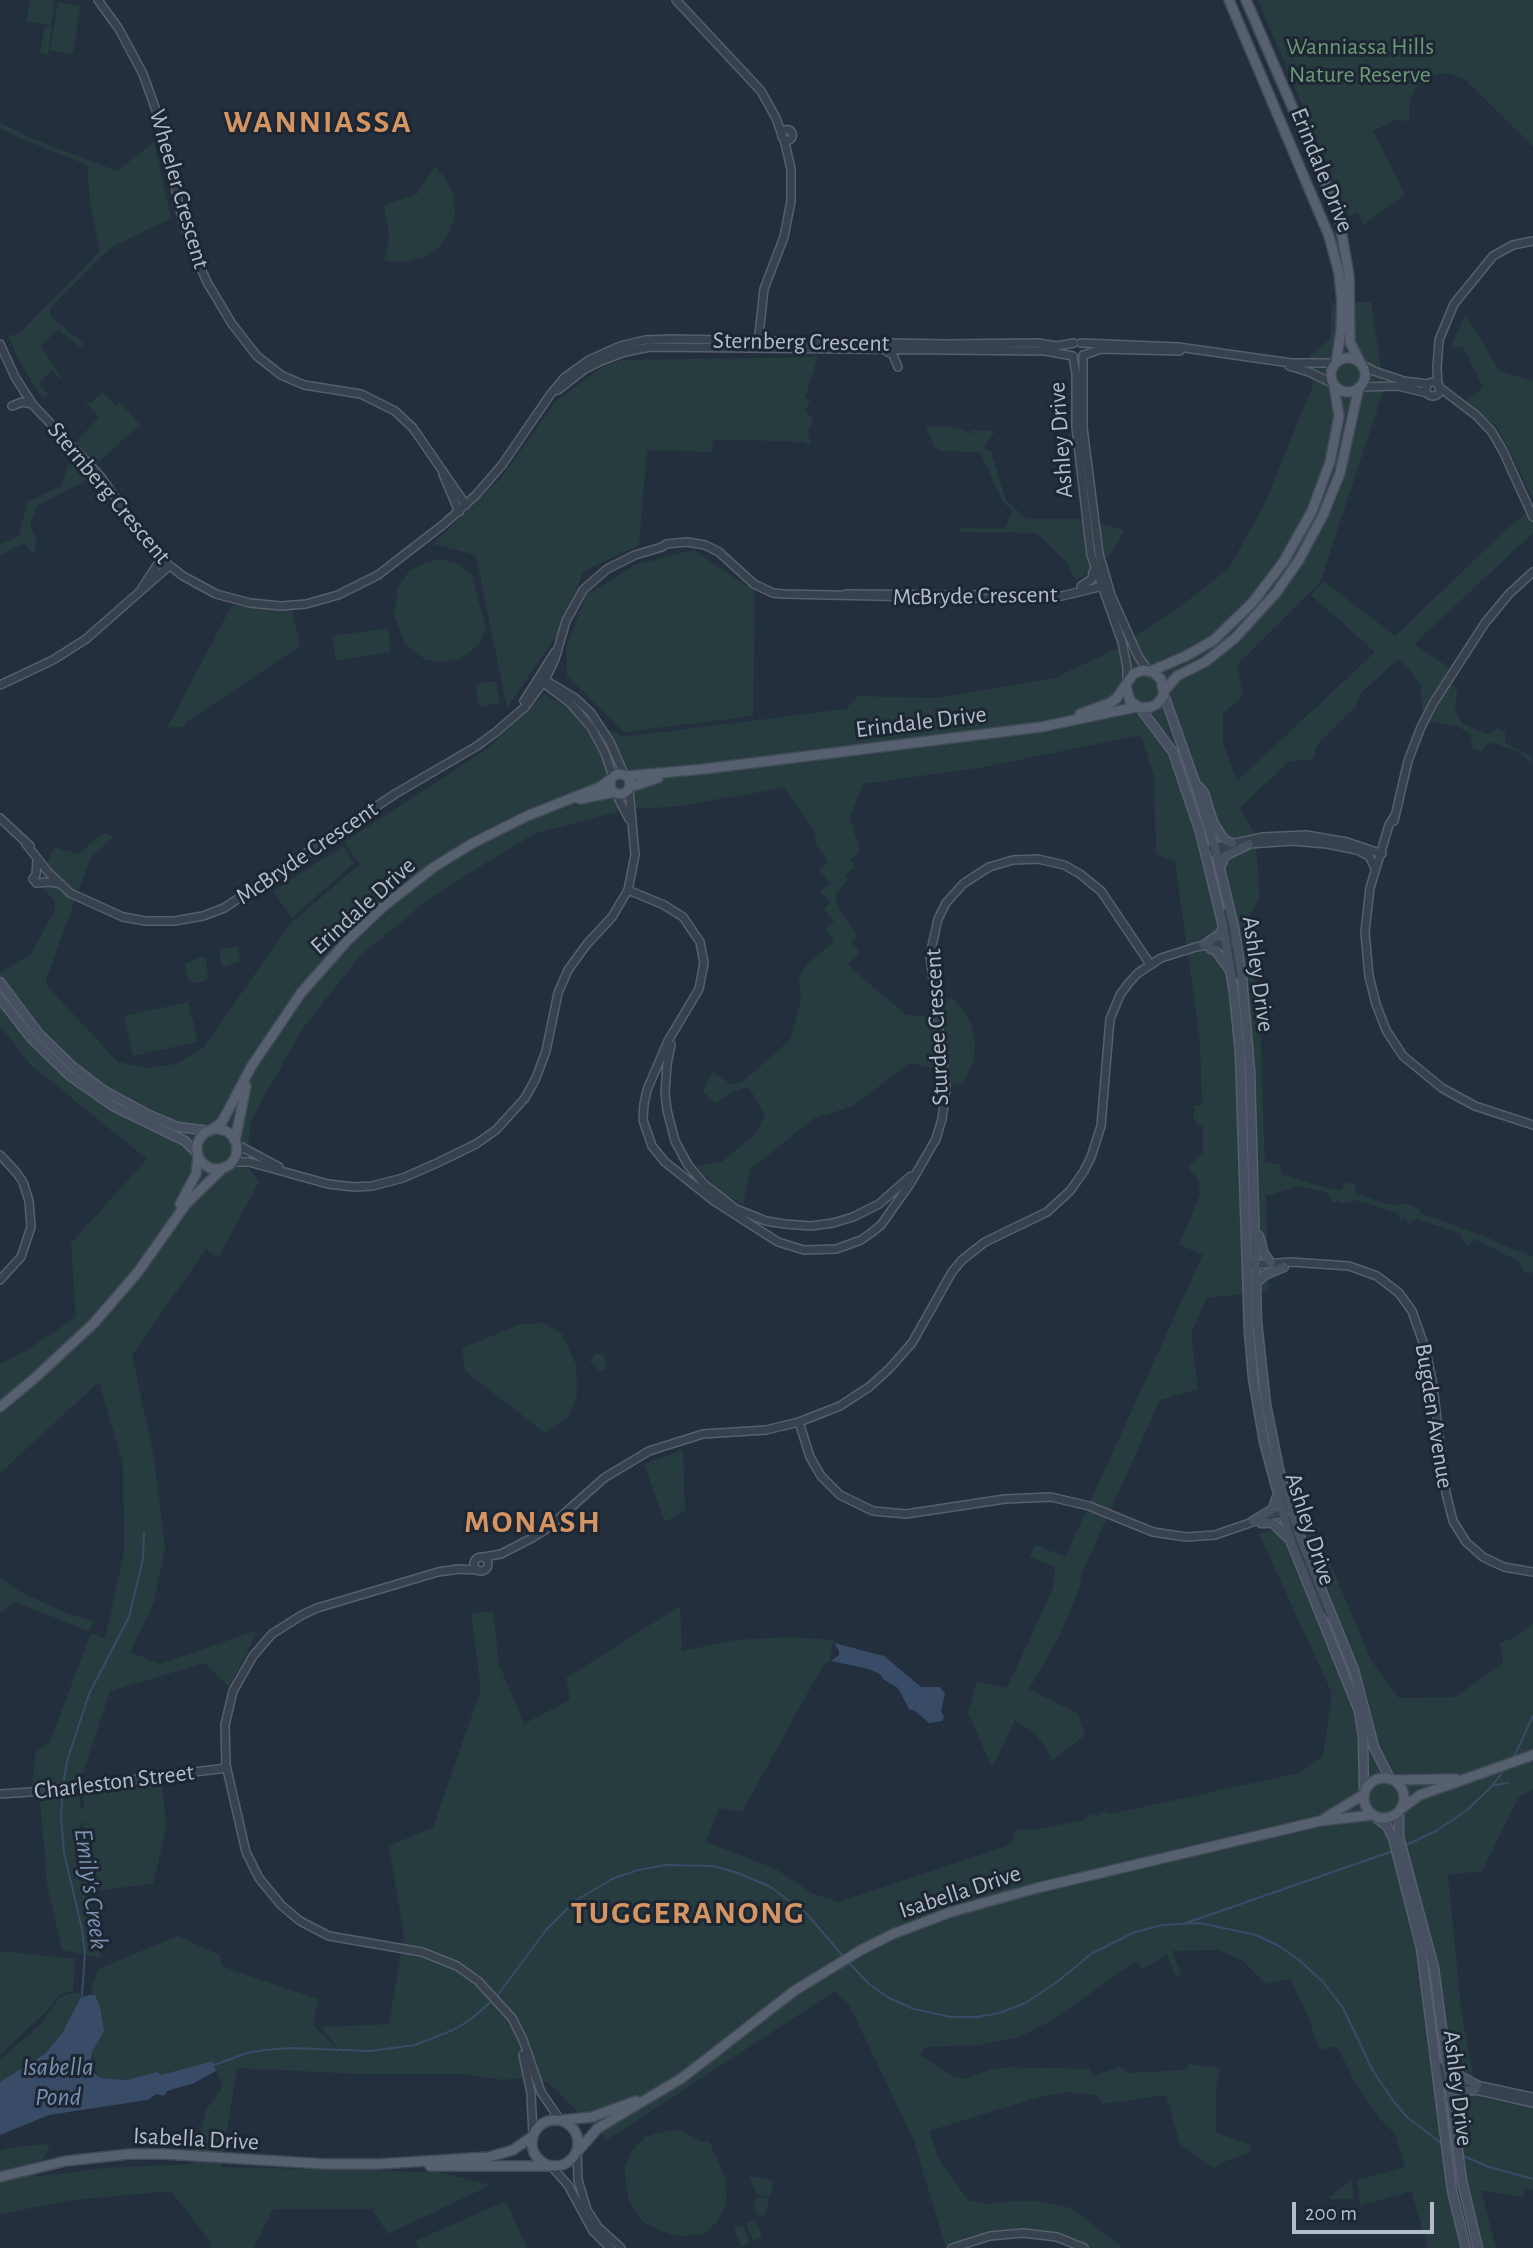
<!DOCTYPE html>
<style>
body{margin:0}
#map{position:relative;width:1533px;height:2248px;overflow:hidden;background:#242f3e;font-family:"Alegreya Sans",sans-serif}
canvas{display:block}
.scale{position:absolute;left:1292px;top:2202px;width:142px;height:32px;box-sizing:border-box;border:4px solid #b4bcc9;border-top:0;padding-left:9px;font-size:21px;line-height:24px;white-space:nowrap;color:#b4bcc9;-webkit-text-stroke:5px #1d2633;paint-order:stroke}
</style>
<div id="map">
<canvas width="1533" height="2248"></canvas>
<div class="scale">200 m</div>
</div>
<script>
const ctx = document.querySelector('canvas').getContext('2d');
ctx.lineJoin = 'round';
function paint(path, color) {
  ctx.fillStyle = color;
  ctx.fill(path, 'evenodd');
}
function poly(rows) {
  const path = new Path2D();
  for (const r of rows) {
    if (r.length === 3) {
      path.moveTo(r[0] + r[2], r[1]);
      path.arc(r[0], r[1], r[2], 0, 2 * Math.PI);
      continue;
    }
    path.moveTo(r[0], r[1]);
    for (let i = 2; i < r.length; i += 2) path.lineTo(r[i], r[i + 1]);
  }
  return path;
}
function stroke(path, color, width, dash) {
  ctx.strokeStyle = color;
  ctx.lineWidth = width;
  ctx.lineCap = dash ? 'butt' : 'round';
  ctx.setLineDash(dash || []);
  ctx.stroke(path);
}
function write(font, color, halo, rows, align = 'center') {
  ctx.font = font + ' "Alegreya Sans",sans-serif';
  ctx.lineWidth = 6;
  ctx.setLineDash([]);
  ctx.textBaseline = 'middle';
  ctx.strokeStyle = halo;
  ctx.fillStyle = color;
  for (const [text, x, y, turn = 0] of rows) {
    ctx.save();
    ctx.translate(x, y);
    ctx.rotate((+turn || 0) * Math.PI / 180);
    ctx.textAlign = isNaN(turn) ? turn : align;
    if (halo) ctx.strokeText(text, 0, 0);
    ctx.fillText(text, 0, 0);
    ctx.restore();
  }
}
paint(poly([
 [30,0,55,0,51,25,26,21],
 [1258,0,1533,0,1533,146,1464,79,1446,73,1429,76,1415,88,1410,99,1409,121,1396,120,1373,131,1405,195,1363,225,1358,213,1349,216],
 [58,2,80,6,73,54,50,50],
 [45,26,52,27,48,55,40,53],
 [0,123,31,138,117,171,154,142,171,218,112,247,50,308,51,317,84,344,80,347,58,329,41,346,63,380,90,404,103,392,116,405,120,402,140,425,97,463,91,478,37,506,30,525,36,539,35,555,24,543,0,555,0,544,19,536,27,502,61,486,77,441,99,417,83,399,52,371,39,383,48,395,44,398,38,393,17,357,7,332,12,336,19,334,99,252,100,248,91,210,87,165,20,138,0,128],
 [435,166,447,181,453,195,455,212,450,232,439,247,425,257,408,262,384,261,389,237,384,205,417,194],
 [1371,302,1384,389,1320,583,1237,665,1243,695,1223,714,1223,743,1237,781,1375,652,1311,595,1324,581,1395,636,1512,524,1533,508,1533,533,1414,644,1450,668,1423,714,1420,684,1409,669,1398,659,1360,694,1356,706,1317,745,1313,759,1288,762,1240,808,1255,835,1260,897,1248,919,1260,1023,1265,1163,1280,1164,1282,1174,1316,1185,1341,1191,1347,1182,1355,1184,1356,1194,1387,1204,1400,1205,1408,1203,1412,1207,1418,1207,1420,1213,1484,1236,1519,1252,1524,1252,1533,1257,1533,1272,1528,1274,1522,1269,1520,1262,1475,1239,1469,1246,1462,1241,1461,1234,1450,1230,1415,1219,1410,1224,1405,1219,1400,1221,1398,1213,1356,1200,1343,1204,1338,1201,1333,1203,1328,1193,1300,1186,1266,1196,1269,1291,1207,1298,1191,1334,1198,1389,1160,1400,1082,1573,1080,1587,1059,1637,1029,1689,1078,1714,1085,1735,1053,1760,1036,1734,1015,1720,992,1767,968,1713,977,1681,1007,1688,1053,1588,1055,1567,1030,1557,1035,1545,1065,1557,1203,1254,1179,1245,1200,1195,1199,1182,1188,1167,1203,1152,1203,1126,1195,1124,1196,1120,1193,1120,1195,1108,1187,1107,1202,1105,1200,1041,1175,862,1156,854,1154,777,1141,735,985,767,863,784,850,817,860,851,850,860,855,867,845,875,848,880,835,895,839,910,858,936,851,942,860,952,848,965,906,1015,928,1016,943,999,952,998,964,1011,972,1026,975,1043,974,1060,963,1084,953,1085,937,1069,910,1063,853,1106,813,1119,751,1169,743,1205,720,1191,696,1166,722,1162,756,1133,765,1115,749,1087,735,1091,715,1103,703,1092,712,1072,731,1084,741,1083,790,1040,801,999,799,977,809,962,834,942,825,929,834,922,824,909,830,903,820,891,830,883,819,870,829,862,816,845,815,832,784,788,672,807,627,809,534,834,468,874,424,903,360,956,303,1028,251,1120,246,1164,259,1182,218,1258,206,1249,132,1355,154,1457,165,1548,154,1602,130,1652,160,1664,258,1630,229,1687,205,1663,110,1691,80,1783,80,1809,84,1808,82,1791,162,1781,166,1829,153,1884,92,1891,86,1830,81,1825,85,1824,85,1822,80,1824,80,1839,101,1958,62,1950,47,1883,40,1801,32,1787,36,1751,49,1744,91,1633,105,1639,124,1552,123,1464,99,1382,0,1473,0,1364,27,1350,76,1317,71,1243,147,1159,31,1065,0,1026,0,973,32,953,55,909,55,901,39,885,54,847,78,854,103,833,114,836,90,859,46,980,47,986,118,1062,147,1068,176,1064,203,1048,290,924,360,864,344,842,487,749,544,694,623,737,846,709,858,696,937,698,1054,678,1112,651,1180,607,1229,568,1265,503,1313,385,1310,356,1330,339,1332,303],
 [1465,314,1500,371,1533,381,1533,499,1498,428,1466,401,1483,387,1463,347,1451,347],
 [818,357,805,398,810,400,805,411,813,418,808,431,811,445,800,441,794,444,791,441,713,440,712,452,647,450,639,545,584,571,556,636,507,708,476,555,433,544,501,478,556,401,604,366,623,360],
 [926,427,956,427,975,435,970,430,995,431,984,448,993,452,992,456,1006,500,1027,519,1079,519,1125,530,1114,550,1091,572,1076,580,1065,560,1036,533,960,532,960,528,1005,529,1012,511,1003,502,980,452,940,451,934,447],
 [693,550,755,591,753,716,624,732,567,676,566,647,586,595,635,565],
 [438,559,457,563,472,574,486,629,479,645,459,660,440,662,426,660,405,644,394,614,398,587,409,571,424,563],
 [232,605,292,610,300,646,185,723,184,728,173,726,166,730],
 [388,628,391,652,336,661,332,636],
 [496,681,500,703,479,707,475,684],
 [1450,683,1457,688,1455,708,1461,723,1489,735,1498,728,1505,732,1505,743,1531,756,1533,764,1520,753,1493,742,1485,746,1481,752,1473,748,1470,734,1457,726,1430,721],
 [343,846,354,863,292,918,273,891],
 [237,946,240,961,222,967,219,950],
 [203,956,206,959,208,977,206,981,193,983,187,979,185,964],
 [188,1002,198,1042,133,1056,124,1016],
 [544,1323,562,1334,576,1364,577,1394,569,1416,545,1433,465,1371,462,1348,521,1324],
 [596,1353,604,1355,607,1368,599,1371,590,1361],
 [683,1450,685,1510,665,1522,644,1464],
 [1310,1516,1372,1662,1399,1698,1455,1697,1503,1663,1500,1643,1514,1638,1533,1623,1533,1789,1518,1798,1482,1871,1448,1875,1461,2009,1477,2097,1533,2108,1533,2190,1525,2188,1523,2197,1481,2190,1496,2248,1428,2248,1411,2191,1360,2206,1357,2180,1405,2167,1395,2134,1380,2119,1354,2081,1337,2046,1319,2050,1307,2013,1290,1979,1265,1984,1243,1961,1219,1950,1172,1951,1181,1974,1176,1976,1167,1955,1142,1969,1138,1962,1127,1967,1056,2018,1020,2037,979,2045,925,2047,920,2055,953,2076,965,2079,989,2070,1007,2067,1089,2069,1093,2076,1120,2067,1129,2073,1184,2070,1190,2064,1220,2068,1216,2089,1216,2132,1250,2145,1250,2153,1228,2160,1214,2168,1180,2144,1166,2095,1103,2104,1097,2095,1066,2092,1039,2097,929,2131,939,2160,968,2200,987,2204,1012,2201,1039,2201,1071,2208,1123,2248,1079,2248,1068,2241,1011,2233,955,2248,946,2248,913,2138,849,2005,835,1991,607,2140,548,2083,520,2078,503,2080,464,2074,360,2074,237,2068,221,2167,437,2172,491,2185,388,2234,372,2209,273,2209,254,2248,209,2248,212,2245,211,2243,171,2191,73,2200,0,2214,0,2151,6,2148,43,2144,50,2145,34,2177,104,2168,192,2164,206,2110,223,2086,212,2061,161,2075,127,2080,98,2078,93,2063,92,2038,96,2000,91,1991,98,1969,178,1936,220,1955,221,1966,318,1999,313,2024,348,2061,321,2027,389,2024,404,1935,389,1846,433,1827,481,1689,471,1613,493,1612,499,1664,524,1724,570,1700,566,1678,680,1606,682,1651,735,1640,790,1637,833,1640,830,1661,823,1665,742,1812,719,1808,706,1842,776,1869,813,1894,839,1902,1007,1846,1014,1838,1015,1829,1034,1830,1084,1820,1090,1813,1097,1816,1102,1811,1111,1814,1298,1773,1323,1756,1332,1693,1259,1534],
 [0,1577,17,1590,61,1611,94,1622,89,1631,14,1602,0,1614],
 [0,1951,75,1959,73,1991,60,1994,48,2010,0,2055],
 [78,1992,81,1997,61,2035,43,2054,0,2082,0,2059,39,2026,61,1996],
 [667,2131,682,2131,702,2142,709,2141,725,2177,727,2195,724,2208,716,2223,704,2234,678,2236,658,2230,642,2221,628,2199,625,2175,625,2166,631,2152,645,2137],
 [751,2176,774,2181,770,2195,768,2197,756,2194,749,2177],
 [1352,2180,1354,2199,1330,2199,1329,2197],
 [757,2196,767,2198,769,2201,765,2216,757,2215,754,2207],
 [506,2201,527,2248,418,2248,415,2241],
 [755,2219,762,2237,753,2241,746,2223],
 [743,2225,750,2243,741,2247,734,2228]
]), '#263c3f');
paint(poly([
 [834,1643,884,1656,921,1687,940,1687,945,1694,941,1711,944,1717,942,1721,929,1723,915,1711,909,1709,898,1688,883,1679,880,1674,868,1669,831,1661,839,1655,839,1651],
 [90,1995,95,1995,100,2007,104,2031,92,2052,90,2070,100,2078,127,2080,157,2072,161,2075,212,2061,216,2071,194,2083,167,2091,164,2096,157,2094,147,2100,49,2115,0,2135,0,2082,44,2054,61,2035,81,1997]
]), '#394c67');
stroke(poly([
 [1514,1757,1533,1716],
 [63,1785,67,1761,89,1694,129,1617,143,1559,144,1532],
 [1495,1785,1508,1783],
 [63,1790,61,1816,64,1853,82,1929,85,1952,82,1995],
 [1404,1846,1436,1831,1466,1811,1492,1786,1504,1770],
 [1186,1923,1393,1851],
 [849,1963,869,1984,889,1998,914,2009,951,2017,977,2017,1000,2013,1025,2003,1057,1982,1091,1954,1135,1932,1163,1925,1200,1923,1256,1935,1279,1946,1298,1959,1323,1982,1343,2008,1373,2071,1394,2102,1407,2117,1441,2143],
 [497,1996,546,1930,575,1901,612,1879,638,1870,666,1865,713,1866,735,1872,769,1886,806,1913,843,1956],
 [214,2065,247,2053,265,2050,291,2048,370,2051,415,2045,453,2030,470,2020,493,2000],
 [1461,2155,1489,2167,1533,2179]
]), '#394c67', 2);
const tertiary = poly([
 [98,0,119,29,143,74,162,127,181,214,192,248,207,282,232,324,257,356,281,375,304,385,361,394,395,411,413,428,466,505],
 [676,0,761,91,776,118,782,135],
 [787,135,5.5],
 [1081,343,1178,347,1291,363,1335,363],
 [0,344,15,377,33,405,101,477,145,541,161,559,183,576,216,594,250,603,281,606,306,604,338,595,378,575,444,524,476,495,502,465,550,395,565,377,589,360,620,346,645,340,670,339,945,344,1038,343,1057,346,1074,343],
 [758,344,764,289,784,237,791,201,791,169,784,139],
 [886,351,893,355,898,367],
 [1083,355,1083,428,1099,554,1111,595,1138,656,1148,670],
 [1084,355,1101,349,1180,351],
 [1073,356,1076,374,1076,427,1091,555,1122,642,1127,667,1127,683],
 [1361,364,1374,371,1404,381,1428,384],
 [1289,366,1309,372,1334,384],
 [1433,389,7],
 [1438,385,1437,368,1439,340,1454,304,1493,256,1513,245,1533,241],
 [1360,387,1398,386,1427,393],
 [1439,387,1477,416,1492,432,1503,451,1533,517],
 [558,390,585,369,601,361,625,352,650,347,1045,351,1073,356],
 [12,406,22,402,32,404],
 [443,474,459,512],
 [1081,586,1092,579,1093,572],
 [142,588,161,559],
 [846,594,977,595],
 [540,677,575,698,591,713,610,742,624,774],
 [545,684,570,703,591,727,605,753,613,777],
 [0,685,53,660,86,639,169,566],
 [524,701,555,652],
 [616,794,629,819],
 [1394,817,1389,825,1370,888,1365,932,1369,976,1376,1004,1386,1030,1403,1056,1442,1088,1475,1106,1533,1125],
 [0,818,30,846],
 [1394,821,1408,761,1421,727,1434,702,1485,623,1509,594,1533,572],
 [26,844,48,872,70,893,123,917,146,921,174,921,203,916,224,908,395,794,477,746,496,732,525,707,545,680,555,659,566,621,583,590,607,569,635,555,662,547,666,544,687,542,705,545,719,552,754,584,773,593,783,594,1014,599,1062,596,1107,585],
 [1212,848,1263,837,1306,835,1347,842,1382,854],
 [1355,849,1369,856,1374,866],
 [1214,853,1249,844,1292,841,1327,844,1357,850],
 [33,879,36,875,37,860],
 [36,883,50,882,61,884],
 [628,890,664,905,683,917,700,942,704,963,699,989,668,1041,647,1090,644,1104,643,1120,652,1146,665,1162,714,1201,778,1242,804,1250,836,1249,861,1240,871,1233,881,1225,910,1184,936,1139,942,1119,946,1088,930,955,938,919,946,903,963,884,989,867,1013,860,1038,859,1064,865,1080,874,1101,891,1150,964],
 [1223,946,1230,940,1231,934,1227,912],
 [671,1045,667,1064,665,1093,667,1110,675,1141,688,1165,704,1184,736,1209,766,1221,785,1224,811,1226,833,1223,853,1217,879,1204,911,1176],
 [236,1144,279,1167],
 [0,1155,16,1172,23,1182,29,1201,31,1227,21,1257,0,1280],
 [232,1162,249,1162,328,1184,354,1187,372,1186,403,1178,437,1163,476,1144,496,1130,525,1098,536,1078,546,1051,558,993,568,970,587,944,612,917,628,890,635,855,629,789],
 [1251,1265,1291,1262,1349,1266,1377,1276,1399,1293,1412,1311,1426,1351,1433,1386,1446,1493,1453,1521,1466,1542,1483,1557,1504,1567,1533,1572],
 [799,1422,810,1457,821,1476,840,1495,873,1511,906,1514,1005,1499,1051,1497,1089,1506,1153,1532,1186,1537,1215,1535,1273,1515,1282,1514],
 [1278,1477,1285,1504,1284,1512],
 [1285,1517,1292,1526,1321,1602,1329,1614],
 [481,1564,7],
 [484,1557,501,1554,532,1538,548,1528,604,1478,649,1451,703,1434,766,1430,799,1422,840,1406,869,1387,889,1369,912,1343,952,1272,962,1260,985,1242,1047,1212,1070,1191,1084,1171,1091,1157,1101,1126,1110,1019,1120,995,1128,984,1138,973,1161,958,1196,947,1218,943,1231,948,1238,975],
 [478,1570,459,1569,438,1572,317,1608,302,1615,272,1634,253,1656,233,1691,225,1725,226,1765,246,1852,259,1878,281,1905,300,1921,329,1936,422,1952,457,1966,478,1981,512,2018,523,2040,541,2092,560,2120],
 [0,1794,30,1792,227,1768],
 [523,2055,531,2093,533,2135],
 [1439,2066,1442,2077,1449,2084,1533,2103],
 [1448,2079,1533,2097],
 [577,2152,578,2180,587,2210,598,2227,621,2248],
 [551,2166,568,2185,593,2231,610,2248],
 [952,2248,990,2236,1023,2233,1057,2237,1084,2248]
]);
const secondary = poly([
 [1164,695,1195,782,1216,852,1234,927,1242,978,1250,1070,1257,1322,1266,1404,1279,1469,1300,1537,1354,1670,1374,1747,1390,1779],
 [1140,708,1173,752,1200,832,1223,926,1234,993,1240,1053,1249,1332,1253,1378,1264,1442,1291,1542,1359,1711,1363,1737,1364,1792],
 [1199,787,1204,793,1213,822,1221,835,1226,841,1232,843],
 [1220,867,1225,856,1249,844],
 [1204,945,1221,933,1223,926],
 [1211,949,1216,951,1229,969],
 [0,982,39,1034,74,1068,103,1090,149,1115,178,1127,210,1131],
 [0,998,31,1038,70,1076,113,1106,185,1141,198,1154],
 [1259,1236,1264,1254,1271,1263],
 [1256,1283,1265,1275,1284,1267],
 [1253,1521,1273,1509,1276,1499],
 [1261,1523,1273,1523,1287,1537],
 [1399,1812,1399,1837,1434,1968,1462,2181,1478,2248],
 [1375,1817,1387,1826,1393,1838,1421,1948,1452,2191,1466,2248],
 [1447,2052,1460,2076,1477,2085],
 [1450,2099,1457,2092,1475,2090]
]);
const primary = poly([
 [1229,0,1329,236,1339,273,1342,303,1341,330,1336,363],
 [1246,0,1327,187,1339,218,1349,276,1350,342,1360,362],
 [1348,375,17],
 [1151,671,1186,656,1214,640,1253,602,1284,561,1312,511,1330,462,1339,416,1334,385],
 [1164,691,1177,676,1205,662,1235,638,1276,593,1299,560,1323,515,1340,473,1359,387],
 [1080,714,1110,703,1117,698,1133,674,1143,670,1153,672,1161,679,1164,695,1157,704,1151,707,1140,708,1130,701,1126,686],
 [620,784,10],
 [627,776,704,769,1041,727,1136,707],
 [630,787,658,778],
 [580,799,614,792],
 [217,1149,20],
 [211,1130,222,1122,251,1067,301,993,347,941,385,905,434,867,473,843,527,816,600,787,611,779],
 [235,1141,246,1086],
 [180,1204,196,1174,198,1156],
 [0,1407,35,1378,94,1323,138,1272,186,1204,224,1167],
 [1384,1798,20],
 [1393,1780,1456,1779],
 [1401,1809,1420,1795,1533,1755],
 [1325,1818,1363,1795],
 [555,2143,23],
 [562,2120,592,2117,636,2101],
 [577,2152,598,2128,682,2078,794,1991,861,1950,893,1934,951,1912,1037,1888,1320,1821,1372,1815],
 [430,2166,550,2166],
 [0,2177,66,2161,130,2154,164,2154,325,2164,379,2164,489,2157,513,2150,533,2136]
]);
stroke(tertiary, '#565f6c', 10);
stroke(secondary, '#565f6c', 11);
stroke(primary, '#414a57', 12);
stroke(tertiary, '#38414e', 7);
stroke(secondary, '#465061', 8);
stroke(primary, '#56606e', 9);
write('24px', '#6b9a76', '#1d2633', [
 ["Wanniassa Hills",1360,47],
 ["Nature Reserve",1360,75]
]);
write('24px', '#b4bcc9', '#1d2633', [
 ["Erindale Drive",1322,170,68],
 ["Wheeler Crescent",179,189,74],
 ["Sternberg Crescent",801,342,1],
 ["Ashley Drive",1061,440,-94],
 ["Sternberg Crescent",109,493,50],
 ["McBryde Crescent",975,596,-1],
 ["Erindale Drive",921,722,-7],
 ["McBryde Crescent",307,853,-34],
 ["Erindale Drive",363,906,-42],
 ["Ashley Drive",1258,974,82],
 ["Sturdee Crescent",937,1027,-93],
 ["Bugden Avenue",1434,1416,81],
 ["Ashley Drive",1310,1529,72],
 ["Charleston Street",114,1782,-7],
 ["Isabella Drive",960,1892,-18],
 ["Ashley Drive",1458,2088,83],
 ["Isabella Drive",196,2139,3]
]);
write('italic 26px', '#7c92b1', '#1d2633', [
 ["Emily's Creek",91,1889,82],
 ["Isabella",58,2067],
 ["Pond",58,2097]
]);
ctx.letterSpacing = '2px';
write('bold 32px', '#d59563', '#1d2633', [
 ["WANNIASSA",318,122],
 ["MONASH",533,1522],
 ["TUGGERANONG",688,1913]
]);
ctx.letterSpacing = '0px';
</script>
